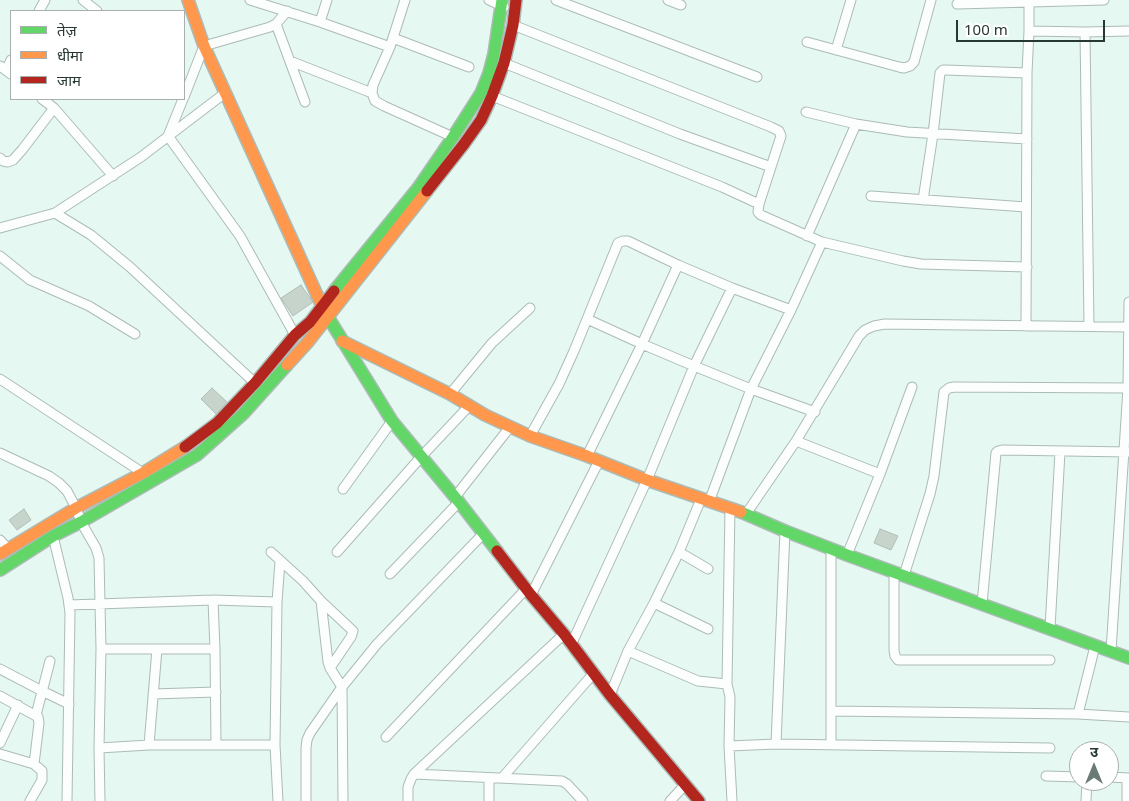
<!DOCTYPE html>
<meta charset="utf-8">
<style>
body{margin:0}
#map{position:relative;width:1129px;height:801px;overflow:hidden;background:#e6f8f2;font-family:"Noto Sans","Noto Sans Devanagari",sans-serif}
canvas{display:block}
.legend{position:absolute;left:10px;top:10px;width:175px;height:90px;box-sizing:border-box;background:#fff;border:1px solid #a9afae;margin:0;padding:6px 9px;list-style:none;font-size:15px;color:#283834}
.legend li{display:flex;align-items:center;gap:10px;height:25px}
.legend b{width:25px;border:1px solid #a9afae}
.north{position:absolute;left:1069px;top:741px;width:50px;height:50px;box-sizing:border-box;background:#fff;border:1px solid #a9afae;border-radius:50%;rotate:0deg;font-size:14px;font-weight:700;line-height:20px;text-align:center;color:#283834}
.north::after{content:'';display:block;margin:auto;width:18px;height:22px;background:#6a7b76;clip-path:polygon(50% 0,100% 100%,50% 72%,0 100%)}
.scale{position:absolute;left:956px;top:20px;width:149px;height:22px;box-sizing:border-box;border:2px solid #283834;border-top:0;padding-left:6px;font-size:15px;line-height:18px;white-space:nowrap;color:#283834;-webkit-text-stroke:4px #fff;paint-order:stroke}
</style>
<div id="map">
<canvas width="1129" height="801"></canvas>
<ul class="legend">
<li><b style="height:6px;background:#63d668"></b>तेज़</li>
<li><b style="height:6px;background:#ff974d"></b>धीमा</li>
<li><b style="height:6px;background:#b3261e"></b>जाम</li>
</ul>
<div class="north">उ</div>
<div class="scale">100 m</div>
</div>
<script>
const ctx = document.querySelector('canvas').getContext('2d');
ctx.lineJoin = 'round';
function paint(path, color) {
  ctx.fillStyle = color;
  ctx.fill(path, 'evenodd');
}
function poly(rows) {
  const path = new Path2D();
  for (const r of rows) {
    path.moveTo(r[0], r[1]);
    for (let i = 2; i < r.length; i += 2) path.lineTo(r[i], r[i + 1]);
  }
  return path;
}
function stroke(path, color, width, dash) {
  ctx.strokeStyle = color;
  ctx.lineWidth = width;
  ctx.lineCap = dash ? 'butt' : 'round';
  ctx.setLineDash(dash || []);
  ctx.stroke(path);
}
const building = poly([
 [301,285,313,302,293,316,281,298,301,285],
 [212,388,228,403,217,415,201,399,212,388],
 [24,509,31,520,17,530,9,520,24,509],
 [880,529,898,536,891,550,874,543,880,529]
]);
paint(building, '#c7d4cc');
stroke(building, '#b1beb7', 1);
const street = poly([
 [83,0,97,11],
 [250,0,320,22,390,47],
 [405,0,390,47,373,85,372,93,375,101,384,106,453,137],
 [489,0,504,7],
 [556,0,757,77],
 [668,0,681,5],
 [957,4,1104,0],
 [39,11,45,0],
 [320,22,327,0],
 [276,24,305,102],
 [513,25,771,127,779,131,781,136,759,204,758,212,761,215,822,242,791,310,751,389,709,502],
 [1029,31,1085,32,1129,31],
 [1085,32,1089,326],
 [393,38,469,67],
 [807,42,899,67,904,68,910,66,914,62,931,0],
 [836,50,851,0],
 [290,61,372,93],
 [504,63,680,134,771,167],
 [0,66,11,74],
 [6,70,11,60],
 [492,96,722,187,759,204],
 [184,97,204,46,270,27,276,24,287,11],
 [42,99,54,108],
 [183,99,168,136,240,236,295,335],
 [806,112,856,124,907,132,1027,139],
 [0,158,3,161,8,162,13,160,22,150,54,108,113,176],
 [871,196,1026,207],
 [923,200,933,134,940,73,943,70,946,70,1027,73],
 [55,213,91,235,130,267,255,383],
 [0,228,55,213,141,157,225,93],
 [807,236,856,124],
 [822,242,903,261,921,264,1027,267],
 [0,256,30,280,89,306,135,334],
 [587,319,642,344,694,366,751,389,815,412],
 [1026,326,1027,73,1029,31,1029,0],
 [0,379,143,473],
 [450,394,492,343,530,308],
 [530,436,559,384,574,351,618,243,623,241,628,241,678,265,732,288,791,310],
 [796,441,880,474],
 [0,453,49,476,59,483,67,491,76,508,81,522,96,548,99,558,101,649,99,748,100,801],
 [587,456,642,344,678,265],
 [343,489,392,421],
 [455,497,510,427],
 [730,508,727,684,730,697,729,746,732,801],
 [746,514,796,441,859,336,865,330,874,326,885,324,1129,327],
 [53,536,68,598,70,613,67,801],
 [0,540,8,549],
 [831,548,831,745],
 [271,552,303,581,321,601,353,631,351,637,330,668],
 [337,552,421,457,469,406],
 [679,552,708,569],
 [847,555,880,474,912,387],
 [894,572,894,650,895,656,898,660,1050,660],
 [390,574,459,502],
 [904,575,930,494,934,476,944,392,949,388,954,387,1129,388],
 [531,595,599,461],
 [213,600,215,649,216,745],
 [321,601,328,662,330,668,342,687,343,801],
 [654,603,708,629],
 [982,604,996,453,998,451,1002,450,1129,452],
 [69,605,213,600,277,602],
 [1050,628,1060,452],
 [571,645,647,480,694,366,732,288],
 [101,649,215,649],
 [628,651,698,681,727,684],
 [1111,651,1128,388,1129,302],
 [0,669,42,691,69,704],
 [153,694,216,692],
 [610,695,628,651,654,603,679,552,701,499],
 [0,696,38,717,39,723,34,764],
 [831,711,1078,714,1129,717],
 [1078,714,1095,646],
 [36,715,50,661],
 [386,737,526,589],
 [0,743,18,705],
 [776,744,785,531],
 [149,745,157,649],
 [729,746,776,744,1050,748],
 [99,748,149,745,275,745],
 [0,754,34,764,42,771,42,780,30,801],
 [414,774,562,781,567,784,583,801],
 [1046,776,1079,777],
 [1109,777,1129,778],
 [502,778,593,674],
 [1127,778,1127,801],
 [278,801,275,745,277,602,280,561],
 [306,801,306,748,307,740,310,733,342,687,377,644,483,534],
 [408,801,408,787,411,779,414,774,564,634],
 [489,801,489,778],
 [670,801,685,785],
 [1086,801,1087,781]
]);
const fast = poly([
 [334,291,418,188,453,137,481,93,489,73,494,54,502,0],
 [328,317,392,421,459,502,497,551],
 [741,512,785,531,847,555,1129,658],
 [0,570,53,536,81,522,197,455,243,414,287,365]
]);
const slow = poly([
 [188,0,204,46,322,306,328,317],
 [342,341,450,394,485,415,530,436,587,456,647,480,741,512],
 [287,365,308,342,427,191],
 [0,554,76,508,143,473,185,447]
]);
const jam = poly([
 [427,191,464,144,481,120,492,96,504,63,513,25,516,0],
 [185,447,217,423,255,383,295,335,310,322,334,291],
 [497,551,531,595,564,634,610,695,699,801]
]);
stroke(street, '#acbbb6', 11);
stroke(fast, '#acbbb6', 14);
stroke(slow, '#acbbb6', 14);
stroke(jam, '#acbbb6', 14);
stroke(street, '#fbfefd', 9);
stroke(fast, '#63d668', 11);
stroke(slow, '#ff974d', 11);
stroke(jam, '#b3261e', 11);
</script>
